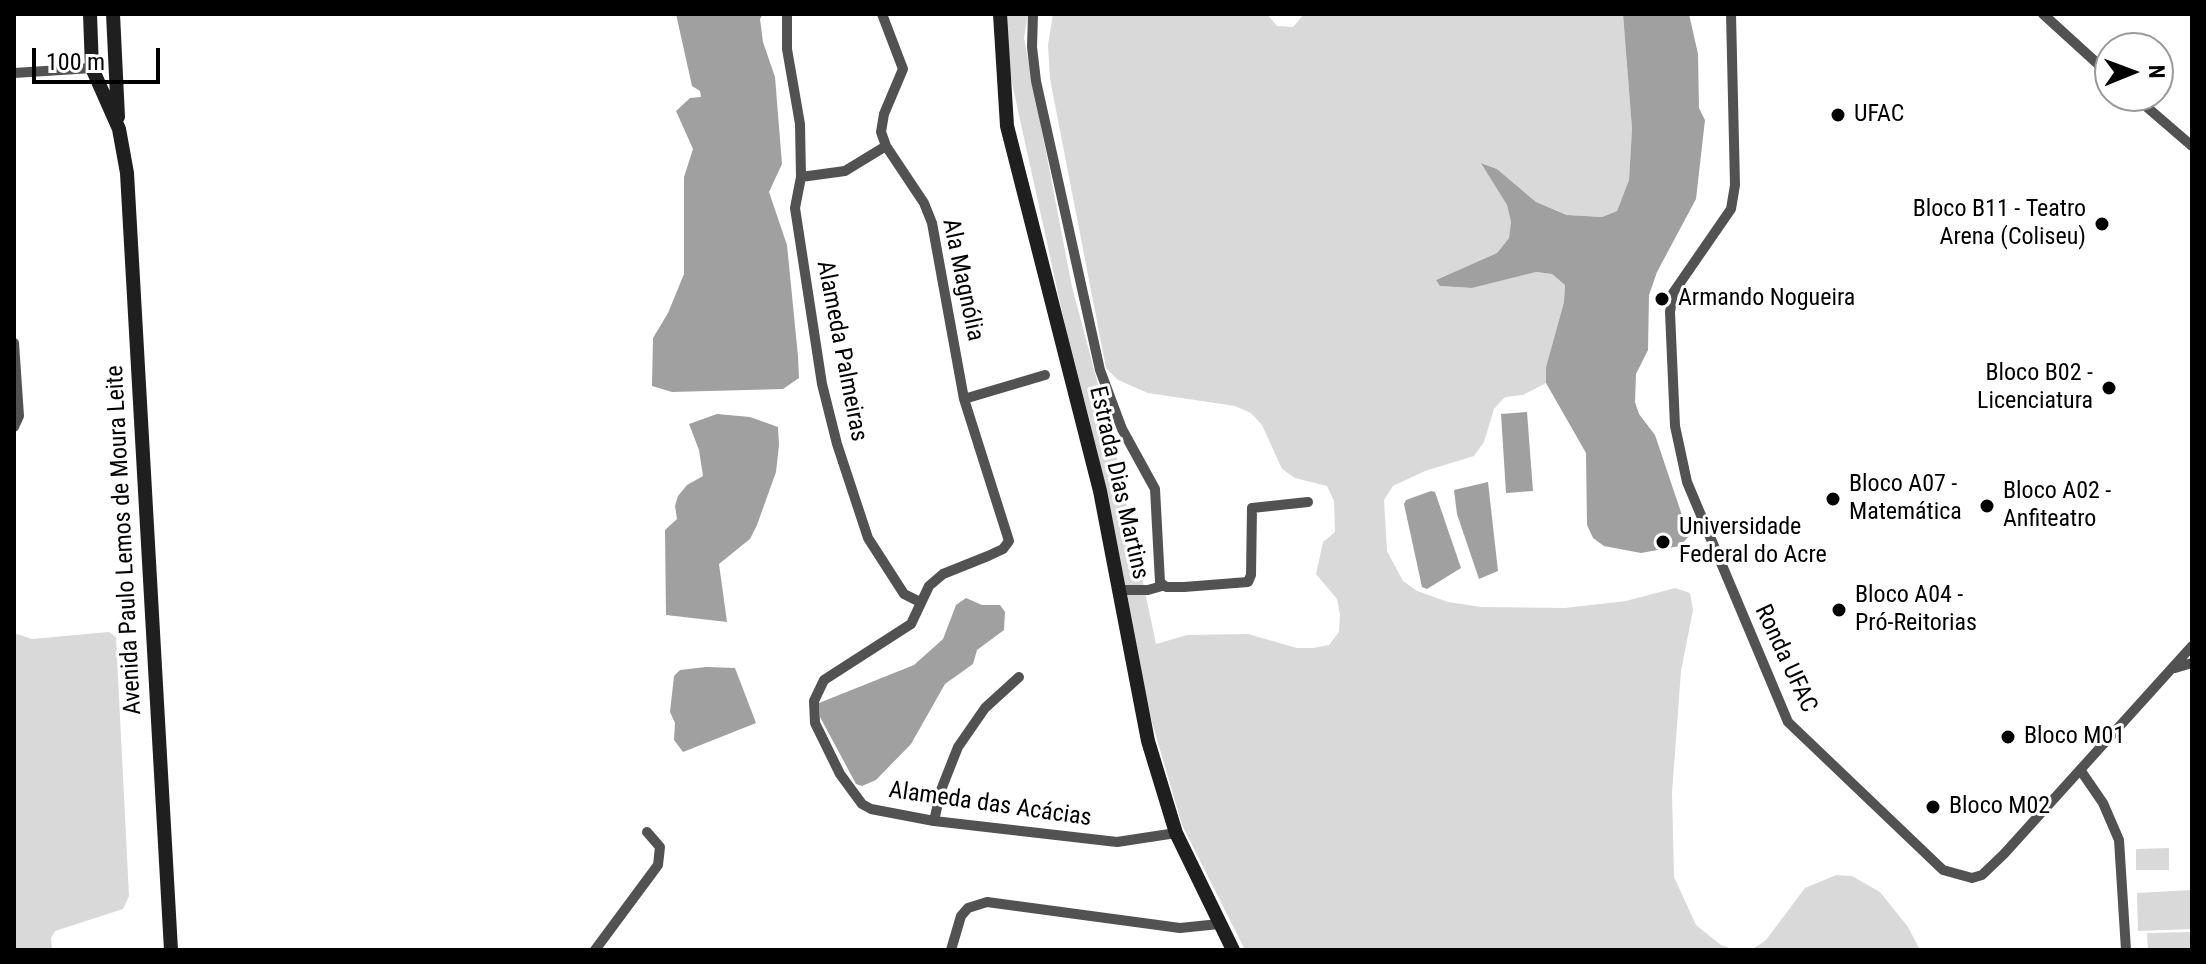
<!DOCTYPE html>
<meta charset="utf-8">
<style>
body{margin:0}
#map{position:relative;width:2206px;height:964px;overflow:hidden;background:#fff;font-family:"Roboto Condensed",sans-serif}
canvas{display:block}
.frame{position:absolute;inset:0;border:16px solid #000;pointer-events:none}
.north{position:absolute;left:2094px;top:32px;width:80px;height:80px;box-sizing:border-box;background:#fff;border:2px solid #999;border-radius:50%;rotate:89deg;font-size:22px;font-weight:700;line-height:32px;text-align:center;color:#000}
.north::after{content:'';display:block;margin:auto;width:28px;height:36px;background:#000;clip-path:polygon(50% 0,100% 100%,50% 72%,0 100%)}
.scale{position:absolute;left:32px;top:48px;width:128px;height:36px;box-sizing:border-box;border:4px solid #000;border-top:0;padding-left:10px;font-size:24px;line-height:28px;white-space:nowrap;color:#000;-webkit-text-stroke:6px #fff;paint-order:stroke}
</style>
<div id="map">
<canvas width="2206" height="964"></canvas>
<div class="frame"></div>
<div class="north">N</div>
<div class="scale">100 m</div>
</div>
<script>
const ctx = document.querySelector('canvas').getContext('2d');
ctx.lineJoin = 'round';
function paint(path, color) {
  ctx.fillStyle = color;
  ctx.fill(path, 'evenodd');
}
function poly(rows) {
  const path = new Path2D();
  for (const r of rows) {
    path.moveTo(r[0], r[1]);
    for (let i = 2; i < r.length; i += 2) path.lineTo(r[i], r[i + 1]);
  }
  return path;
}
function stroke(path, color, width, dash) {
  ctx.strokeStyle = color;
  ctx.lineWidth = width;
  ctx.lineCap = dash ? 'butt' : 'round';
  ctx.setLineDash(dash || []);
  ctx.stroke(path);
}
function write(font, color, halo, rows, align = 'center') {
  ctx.font = font + ' "Roboto Condensed",sans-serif';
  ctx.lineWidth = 6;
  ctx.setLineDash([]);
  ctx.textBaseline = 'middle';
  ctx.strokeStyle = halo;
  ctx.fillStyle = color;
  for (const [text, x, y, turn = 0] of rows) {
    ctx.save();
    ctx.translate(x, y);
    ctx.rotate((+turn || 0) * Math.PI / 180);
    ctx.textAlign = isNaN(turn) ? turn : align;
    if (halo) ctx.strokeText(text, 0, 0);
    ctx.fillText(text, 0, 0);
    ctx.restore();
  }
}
paint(poly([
 [1006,14,1028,14,1024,38,1072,287,1113,440,1156,644,1187,635,1248,634,1297,648,1313,648,1329,645,1339,632,1340,615,1337,599,1316,574,1323,542,1335,532,1334,501,1327,486,1295,478,1282,469,1262,425,1251,413,1235,406,1148,393,1118,380,1106,368,1050,79,1048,45,1053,14,1267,14,1277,26,1293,27,1304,14,1623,14,1632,129,1629,180,1617,211,1602,217,1568,215,1536,202,1497,169,1482,163,1507,205,1511,222,1509,238,1497,253,1436,280,1441,286,1472,288,1536,272,1552,274,1565,285,1564,302,1546,367,1546,383,1523,395,1505,397,1494,409,1484,442,1474,456,1425,471,1393,486,1384,500,1387,551,1403,581,1417,591,1448,602,1481,607,1565,608,1626,601,1675,588,1690,593,1693,610,1681,671,1672,793,1674,877,1696,925,1721,945,1735,950,1245,950,1182,825,1152,722,1010,74],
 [109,632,116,637,129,896,123,909,55,931,51,938,52,950,14,950,14,633,32,639],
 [2169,848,2169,870,2136,870,2136,849],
 [1836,875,1852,876,1880,892,1908,927,1920,950,1743,950,1753,949,1766,940,1805,888],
 [2192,890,2192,929,2138,931,2137,893],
 [2192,932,2192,950,2148,950,2147,933]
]), '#d9d9d9');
paint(poly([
 [676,14,763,14,760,19,763,42,775,77,782,164,769,192,787,245,798,356,799,378,783,389,672,392,652,386,653,338,668,313,684,274,684,177,693,149,676,111,690,98,701,97,700,91,692,86],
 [1623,14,1689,14,1698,54,1699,108,1705,120,1696,199,1657,272,1649,295,1648,350,1636,374,1635,402,1639,414,1655,435,1689,536,1680,546,1641,553,1604,546,1593,538,1587,525,1586,453,1546,383,1546,367,1564,302,1565,285,1552,274,1536,272,1472,288,1440,286,1436,280,1497,253,1509,238,1511,222,1507,205,1481,163,1497,169,1536,202,1567,215,1602,217,1617,211,1629,180,1632,129],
 [1527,412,1533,491,1506,493,1501,414],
 [717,414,750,417,778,427,779,445,776,472,757,525,750,539,719,564,727,622,666,615,665,530,677,519,675,506,678,496,687,485,703,476,699,450,689,424],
 [1488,482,1498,571,1479,579,1457,514,1454,490],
 [1431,491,1435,492,1461,568,1427,589,1422,587,1404,504,1406,500],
 [966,598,982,605,1000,605,1005,612,1004,630,977,650,973,664,945,684,911,744,876,780,862,786,856,784,820,717,819,703,914,665,943,639,956,605],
 [706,667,735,668,756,723,683,752,674,740,675,723,670,712,674,676,680,670]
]), '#a0a0a0');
stroke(poly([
 [787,14,787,49,800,124,801,177],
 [882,14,903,69,884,114,881,132,886,146,924,203,932,223,964,399,1009,541,1003,549,988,556,943,574,929,586,911,624,824,680,814,701,815,723,840,774,862,804,871,809,934,821,1117,842,1176,833],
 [1033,14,1032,47,1036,81,1100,370,1122,429,1155,489,1160,582,1166,587,1184,587,1248,582,1251,575,1252,508,1308,502],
 [1731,14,1735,185,1731,209,1673,293,1670,312,1675,426,1687,482,1788,722,1943,870,1972,878,1982,875,2004,854,2192,646],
 [2043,14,2110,75],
 [14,73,92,68],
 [2134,96,2192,146],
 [886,146,845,171,801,177,795,208,822,384,837,444,868,538,904,594,920,602],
 [14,343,19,416,14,427],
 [964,399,1045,375],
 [1120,590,1148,590,1162,586],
 [2175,668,2192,663],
 [2081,771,2103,803,2119,840,2126,950],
 [934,821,941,790,958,747,985,708,1019,677],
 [595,950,658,865,660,847,647,832],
 [951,950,961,916,968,908,987,902,1180,928,1219,924]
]), '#525252', 10);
stroke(poly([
 [90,14,92,68,119,129,127,173,171,950],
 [113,14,118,117],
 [1000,14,1007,126,1100,491,1148,741,1176,833,1233,950]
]), '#1f1f1f', 14);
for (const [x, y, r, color] of [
 [1838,115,8,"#000"],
 [2102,224,8,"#000"],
 [1662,299,8,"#000"],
 [2109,388,8,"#000"],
 [1833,499,8,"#000"],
 [1987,506,8,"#000"],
 [1663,542,8,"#000"],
 [1839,610,8,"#000"],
 [2008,737,8,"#000"],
 [1933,807,8,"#000"]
]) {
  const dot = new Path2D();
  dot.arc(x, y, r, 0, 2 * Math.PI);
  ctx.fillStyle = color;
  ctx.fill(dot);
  stroke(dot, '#fff', 3);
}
write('24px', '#000', '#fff', [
 ["UFAC",1854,115],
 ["Bloco B11 - Teatro",2086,210,"right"],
 ["Arena (Coliseu)",2086,238,"right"],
 ["Armando Nogueira",1678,299],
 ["Bloco B02 -",2093,374,"right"],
 ["Licenciatura",2093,402,"right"],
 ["Bloco A07 -",1849,485],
 ["Matemática",1849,513],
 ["Bloco A02 -",2003,492],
 ["Anfiteatro",2003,520],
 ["Universidade",1679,528],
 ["Federal do Acre",1679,556],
 ["Bloco A04 -",1855,596],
 ["Pró-Reitorias",1855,624],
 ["Bloco M01",2024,737],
 ["Bloco M02",1949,807]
], 'left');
write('24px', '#000', '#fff', [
 ["Ala Magnólia",962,280,78],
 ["Alameda Palmeiras",841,351,79],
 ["Estrada Dias Martins",1118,483,77],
 ["Avenida Paulo Lemos de Moura Leite",125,540,-93],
 ["Ronda UFAC",1785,659,65],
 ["Alameda das Acácias",990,805,8]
]);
</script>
